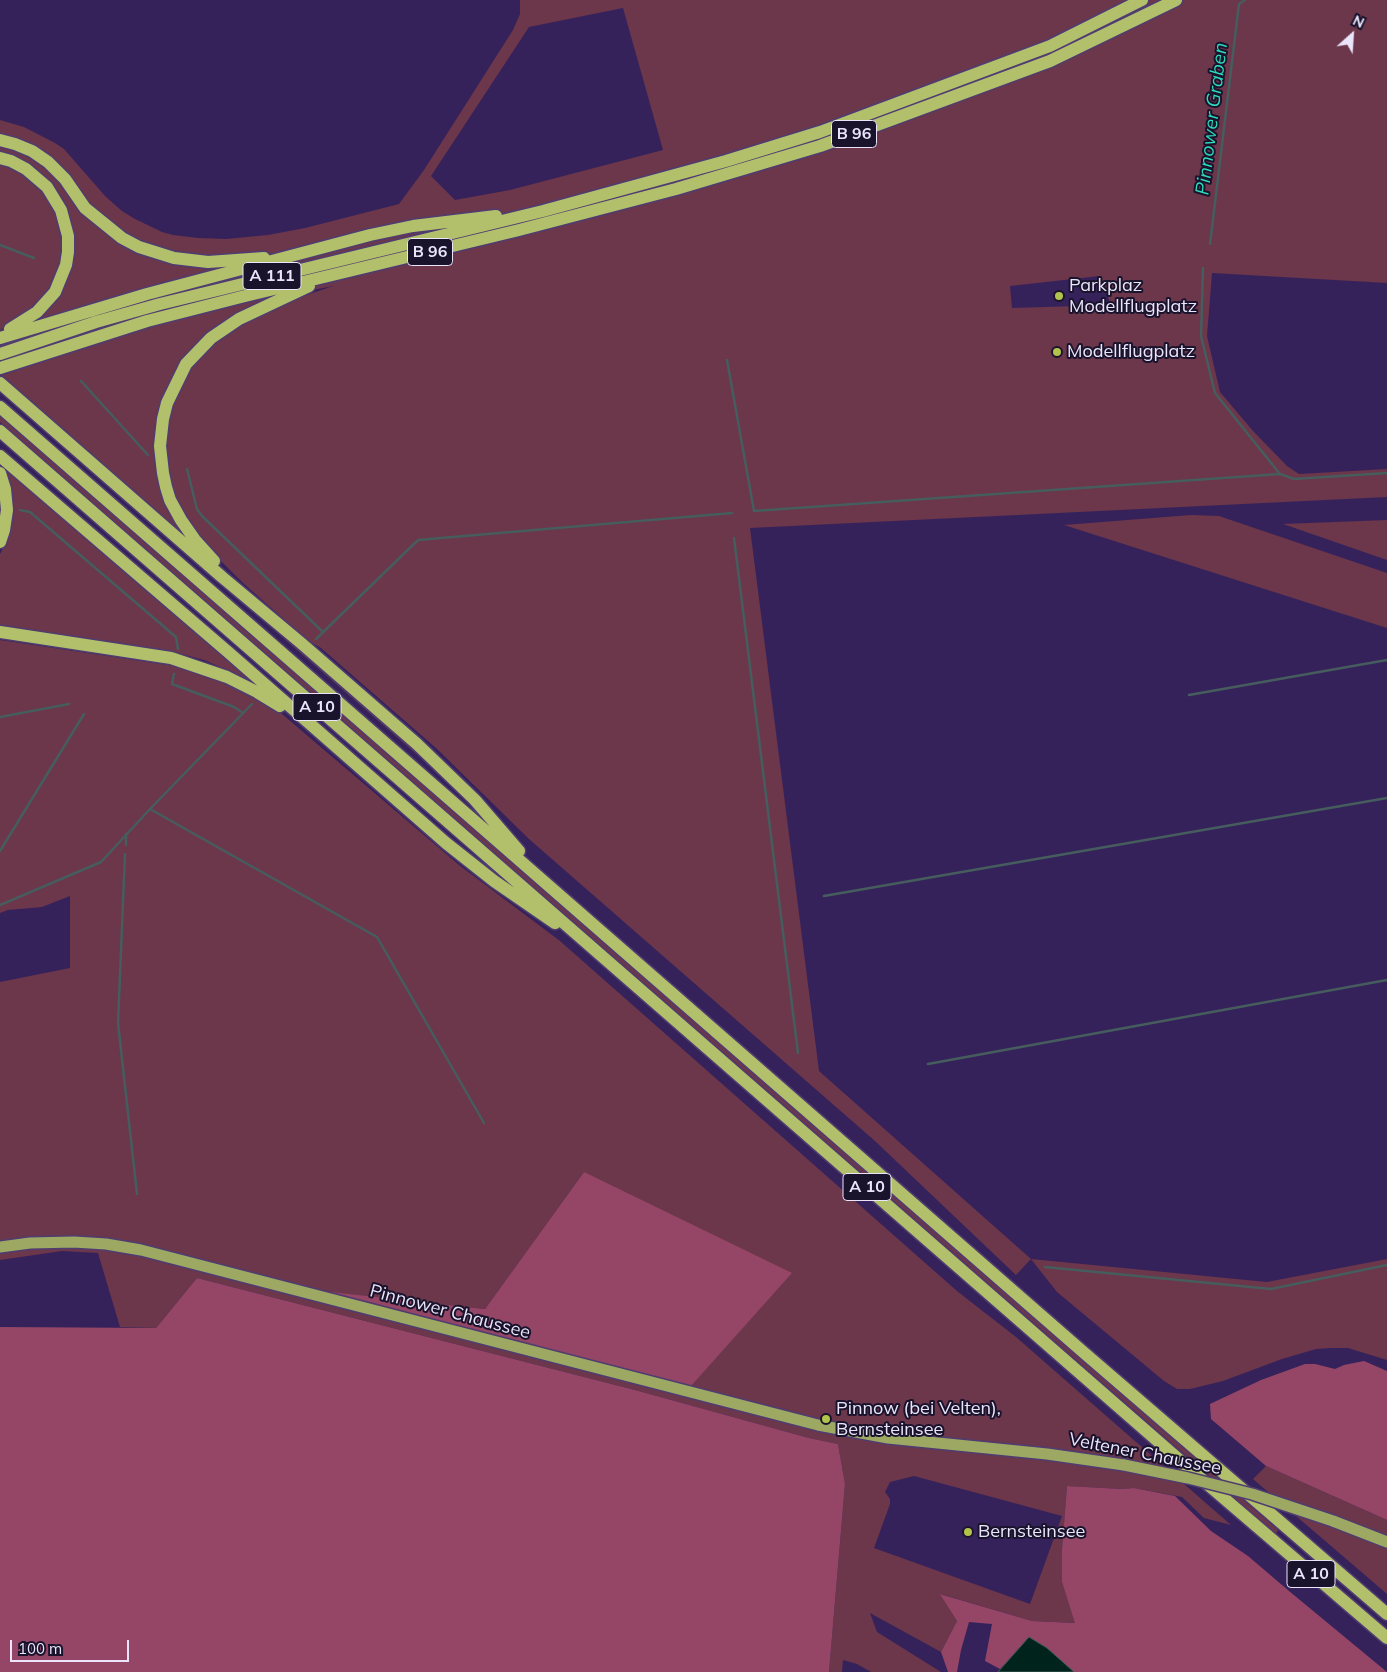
<!DOCTYPE html>
<style>
body{margin:0}
#map{position:relative;width:1387px;height:1672px;overflow:hidden;background:#36225b;font-family:Mulish,sans-serif}
canvas{display:block}
.north{position:absolute;left:1327px;top:10px;width:50px;height:50px;-webkit-text-stroke:4px #1a132c;paint-order:stroke;rotate:26deg;font-size:14px;font-weight:700;line-height:20px;text-align:center;color:#eae5fb}
.north::after{content:'';display:block;margin:auto;width:18px;height:22px;background:#eae5fb;clip-path:polygon(50% 0,100% 100%,50% 72%,0 100%)}
.scale{position:absolute;left:10px;top:1640px;width:119px;height:22px;box-sizing:border-box;border:2px solid #eae5fb;border-top:0;padding-left:6px;font-size:15px;line-height:18px;white-space:nowrap;color:#eae5fb;-webkit-text-stroke:4px #1a132c;paint-order:stroke}
</style>
<div id="map">
<canvas width="1387" height="1672"></canvas>
<div class="north">N</div>
<div class="scale">100 m</div>
</div>
<script>
const ctx = document.querySelector('canvas').getContext('2d');
ctx.lineJoin = 'round';
function paint(path, color) {
  ctx.fillStyle = color;
  ctx.fill(path, 'evenodd');
}
function poly(rows) {
  const path = new Path2D();
  for (const r of rows) {
    path.moveTo(r[0], r[1]);
    for (let i = 2; i < r.length; i += 2) path.lineTo(r[i], r[i + 1]);
  }
  return path;
}
function stroke(path, color, width, dash) {
  ctx.strokeStyle = color;
  ctx.lineWidth = width;
  ctx.lineCap = dash ? 'butt' : 'round';
  ctx.setLineDash(dash || []);
  ctx.stroke(path);
}
function write(font, color, halo, rows, align = 'center') {
  ctx.font = font + ' Mulish,sans-serif';
  ctx.lineWidth = 4;
  ctx.setLineDash([]);
  ctx.textBaseline = 'middle';
  ctx.strokeStyle = halo;
  ctx.fillStyle = color;
  for (const [text, x, y, turn = 0] of rows) {
    ctx.save();
    ctx.translate(x, y);
    ctx.rotate((+turn || 0) * Math.PI / 180);
    ctx.textAlign = isNaN(turn) ? turn : align;
    if (halo) ctx.strokeText(text, 0, 0);
    ctx.fillText(text, 0, 0);
    ctx.restore();
  }
}
paint(poly([
 [520,0,1387,0,1387,283,1212,273,1207,336,1220,392,1253,431,1287,466,1299,474,1387,469,1387,497,750,528,819,1071,1031,1259,1267,1282,1387,1259,1387,1360,1348,1348,1331,1348,1316,1349,1282,1359,1223,1381,1190,1389,1177,1389,1164,1381,1057,1292,1031,1259,1016,1275,875,1141,529,839,436,748,321,648,307,640,242,582,212,552,189,523,180,509,174,494,165,457,168,421,181,382,195,361,210,346,227,332,246,321,283,303,333,286,273,298,228,319,210,333,194,348,183,361,172,380,163,400,157,430,156,451,158,469,162,488,172,512,194,547,0,378,0,376,23,368,0,348,0,332,30,314,36,308,0,330,0,120,24,127,55,143,64,149,106,197,122,211,135,219,162,232,173,235,198,238,226,239,268,235,305,228,399,204,424,170,513,30,520,14],
 [623,8,663,150,510,190,455,200,431,176,529,27],
 [1100,276,1111,305,1012,308,1010,286],
 [0,391,431,763,437,771,429,765],
 [0,415,1278,1530,1276,1534,0,422],
 [0,462,257,683,204,660,174,652,0,625,0,554,6,543,12,522,11,494],
 [1191,515,1219,516,1387,573,1387,628,1064,525],
 [1387,520,1387,560,1283,524],
 [0,640,175,666,214,678,268,702,459,865,560,941,957,1291,1016,1337,1231,1525,1204,1518,1182,1497,1134,1488,1122,1489,1067,1486,1062,1549,1062,1582,1076,1623,1032,1621,941,1594,957,1621,941,1652,870,1613,877,1632,941,1672,871,1672,857,1664,843,1660,842,1672,829,1672,845,1484,838,1444,809,1438,635,1390,197,1278,156,1328,120,1327,98,1253,62,1251,0,1260,0,982,70,968,70,896,42,907,8,910,0,913],
 [584,1172,690,1387,336,1293,485,1309],
 [914,1476,1062,1516,1030,1604,874,1548,890,1504,890,1499,885,1492,890,1482],
 [1266,1466,1387,1520,1387,1594,1253,1479]
]), '#6c364b');
paint(poly([
 [584,1172,792,1273,690,1387,331,1292,485,1309],
 [197,1278,635,1390,809,1438,838,1444,845,1484,829,1672,0,1672,0,1327,156,1328],
 [1364,1361,1387,1371,1387,1520,1266,1466,1211,1419,1210,1404,1261,1380,1305,1364,1315,1364,1335,1369,1344,1365],
 [1067,1486,1122,1489,1134,1488,1175,1496,1211,1531,1248,1556,1289,1591,1387,1672,1074,1672,1047,1648,1029,1637,1000,1669,985,1661,992,1624,969,1622,961,1650,957,1672,948,1672,941,1652,957,1621,940,1594,1032,1621,1075,1623,1062,1582,1062,1549]
]), '#954666');
const water = poly([
 [1029,1637,1047,1648,1074,1672,998,1672,1029,1637]
]);
paint(water, '#00231b');
stroke(water, '#465d5e', 1);
stroke(poly([
 [1210,244,1239,4,1245,0],
 [0,245,34,258],
 [1203,268,1201,336,1215,393,1280,474,1294,479,1387,473],
 [727,360,754,511,1280,474],
 [81,381,148,455],
 [187,469,197,509,202,516,323,632],
 [20,510,30,512,176,637,178,649],
 [734,538,798,1053],
 [316,639,418,540,732,513],
 [174,674,172,684,234,707,243,713],
 [1189,695,1387,660],
 [0,717,69,704],
 [150,809,377,937,484,1123],
 [126,845,126,834],
 [0,851,84,714],
 [125,854,118,1023,137,1194],
 [824,896,1387,798],
 [0,905,101,862,150,809,252,704],
 [928,1064,1387,980],
 [1045,1267,1271,1289,1387,1265]
]), '#465d5e', 2.5);
const major = poly([
 [0,1247,30,1243,74,1242,106,1244,141,1250,818,1425,888,1438,1047,1454,1124,1465],
 [1333,1521,1387,1542]
]);
const highway = poly([
 [0,140,15,144,32,151,48,162,65,179,85,208,122,238,139,247,174,258,208,262,264,258],
 [0,158,11,161,26,169,47,187,61,210,68,236,68,252,66,265,55,292,37,312,10,329],
 [0,338,147,294,370,235,413,226,496,216],
 [0,354,96,322,160,304,543,211,726,161,820,132,1050,46,1142,0],
 [0,368,147,321,245,296,519,230,676,189,820,146,1050,61,1176,0],
 [0,383,222,577,301,643,417,744,475,800,519,851],
 [0,407,1082,1351,1387,1614],
 [0,431,1191,1470,1387,1638],
 [0,456,228,652,446,843,494,881,555,923],
 [0,473,5,489,7,510,4,530,0,542],
 [214,561,195,540,181,520,170,500,166,487,163,473,160,446,163,419,167,403,186,364,211,338,239,319,309,286],
 [0,632,171,658,227,677,257,692,280,706]
]);
stroke(major, '#4f3d71', 14);
stroke(highway, '#4f3d71', 15);
stroke(major, '#9da963', 11);
stroke(highway, '#b3c06b', 12);
const majorBridge = poly([
 [1124,1465,1188,1478,1252,1494,1333,1521]
]);
stroke(majorBridge, '#4f3d71', 14, []);
stroke(majorBridge, '#9da963', 11);
for (const [x, y, r, color] of [
 [1059,296,5,"#b2c34c"],
 [1057,352,5,"#b2c34c"],
 [826,1419,5,"#b2c34c"],
 [968,1532,5,"#b2c34c"]
]) {
  const dot = new Path2D();
  dot.arc(x, y, r, 0, 2 * Math.PI);
  ctx.fillStyle = color;
  ctx.fill(dot);
  stroke(dot, '#1a132c', 2);
}
for (const [x, y, w] of [
 [854,134,45],
 [430,252,45],
 [272,276,58],
 [317,707,48],
 [867,1187,48],
 [1311,1574,48]
]) {
  const box = new Path2D();
  box.roundRect(x - w / 2, y - 13.5, w, 27, 4);
  ctx.fillStyle = '#1a132c';
  ctx.fill(box);
  stroke(box, '#eae5fb', 1);
}
write('bold 16px', '#eae5fb', null, [
 ["B 96",854,134],
 ["B 96",430,252],
 ["A 111",272,276],
 ["A 10",317,707],
 ["A 10",867,1187],
 ["A 10",1311,1574]
]);
write('18px', '#eae5fb', '#1a132c', [
 ["Parkplaz",1069,286],
 ["Modellflugplatz",1069,307],
 ["Modellflugplatz",1067,352],
 ["Pinnow (bei Velten),",836,1409],
 ["Bernsteinsee",836,1430],
 ["Bernsteinsee",978,1532]
], 'left');
write('18px', '#eae5fb', '#1a132c', [
 ["Pinnower Chaussee",450,1312,15],
 ["Veltener Chaussee",1145,1454,11]
]);
write('italic 19px', '#2ddcbc', '#1a132c', [
 ["Pinnower Graben",1212,119,-83]
]);
</script>
